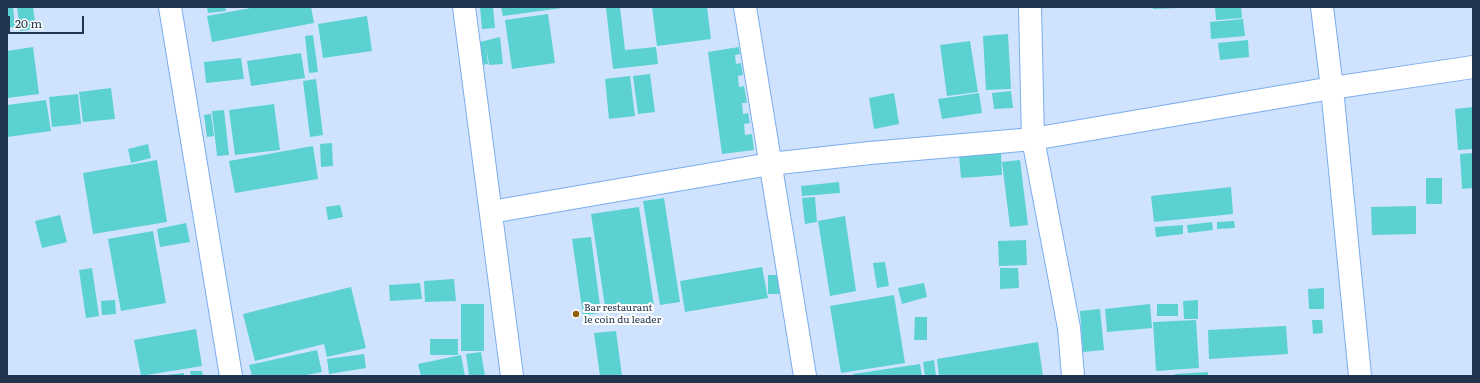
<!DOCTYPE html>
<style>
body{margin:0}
#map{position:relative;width:1480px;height:383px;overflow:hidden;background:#cfe3fe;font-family:Literata,serif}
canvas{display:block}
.frame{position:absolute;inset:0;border:8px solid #21354f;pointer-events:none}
.scale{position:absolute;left:8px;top:16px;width:76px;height:18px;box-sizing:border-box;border:2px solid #21354f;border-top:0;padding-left:5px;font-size:12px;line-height:14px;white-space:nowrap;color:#21354f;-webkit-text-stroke:3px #fff;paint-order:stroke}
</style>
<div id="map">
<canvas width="1480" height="383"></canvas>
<div class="frame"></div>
<div class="scale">20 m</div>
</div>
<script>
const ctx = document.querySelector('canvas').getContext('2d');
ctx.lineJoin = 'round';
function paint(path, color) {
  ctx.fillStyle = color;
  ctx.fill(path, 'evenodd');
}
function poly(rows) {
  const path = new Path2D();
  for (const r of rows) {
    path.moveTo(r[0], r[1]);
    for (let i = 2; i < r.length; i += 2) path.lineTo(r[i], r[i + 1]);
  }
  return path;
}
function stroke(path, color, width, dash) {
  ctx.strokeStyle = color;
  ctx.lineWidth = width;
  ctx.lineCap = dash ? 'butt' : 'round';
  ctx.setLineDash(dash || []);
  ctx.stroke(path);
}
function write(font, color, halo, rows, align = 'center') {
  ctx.font = font + ' Literata,serif';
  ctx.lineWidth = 4;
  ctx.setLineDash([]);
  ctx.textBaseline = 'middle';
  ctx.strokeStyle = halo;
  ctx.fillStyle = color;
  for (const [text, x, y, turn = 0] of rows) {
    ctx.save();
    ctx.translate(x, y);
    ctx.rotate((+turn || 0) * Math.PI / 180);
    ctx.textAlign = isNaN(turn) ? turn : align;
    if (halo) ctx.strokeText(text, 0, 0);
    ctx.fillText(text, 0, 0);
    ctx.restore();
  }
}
paint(poly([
 [7,7,13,7,15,27,7,28],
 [17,7,33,7,36,29,20,31],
 [207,7,225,7,226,11,208,13],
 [256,7,311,7,314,23,212,42,207,16],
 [480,7,493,7,495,28,482,29],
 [501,7,562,7,562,8,503,16],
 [620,7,625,50,656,47,658,64,613,69,606,8],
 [652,7,707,7,711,39,657,46],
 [1153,7,1179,7,1179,8,1153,9],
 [1215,7,1241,7,1242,18,1216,20],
 [548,14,555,63,512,69,505,20],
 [367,16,372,51,323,58,318,24],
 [1243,19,1245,36,1211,39,1210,22],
 [1008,34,1011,89,986,90,983,36],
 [313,35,318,72,309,73,305,36],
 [500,37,503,64,489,65,486,46,488,64,482,65,480,42],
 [1248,40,1249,57,1220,60,1218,43],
 [970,41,978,92,947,96,940,45],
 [33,47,39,94,7,98,7,51],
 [739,47,740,54,735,55,736,64,741,63,743,75,738,76,739,87,744,86,747,103,742,103,743,114,748,113,750,123,744,124,745,135,752,134,754,150,722,154,708,52],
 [301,53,305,78,251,86,247,61],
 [241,58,244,79,206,83,204,62],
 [650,74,655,112,638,114,633,76],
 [630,76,635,116,609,119,605,79],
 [316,79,323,135,310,137,303,81],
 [111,88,115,119,83,122,79,92],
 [1011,91,1013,108,994,109,992,93],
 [894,93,899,124,874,129,869,98],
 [979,93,982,113,942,119,938,99],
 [78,94,81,124,52,127,49,97],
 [46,100,51,131,7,137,7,105],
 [274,104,280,150,235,155,229,110],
 [1473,107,1473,149,1458,150,1455,109],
 [224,110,229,155,217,156,212,111],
 [211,114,214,136,207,137,204,115],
 [332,143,333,166,321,167,320,144],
 [148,144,151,158,131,163,128,149],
 [313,146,318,179,235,193,229,161],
 [1001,153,1002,175,961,178,959,155],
 [1473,153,1473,188,1462,189,1460,154],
 [157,160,167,222,93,234,83,173],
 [1020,160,1028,225,1010,227,1002,162],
 [1426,178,1442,178,1442,204,1426,204],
 [839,182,840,193,802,196,801,186],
 [1231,187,1233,214,1154,222,1151,196],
 [815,197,817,222,805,224,802,198],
 [664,198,680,302,660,305,643,201],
 [340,205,343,217,328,220,326,207],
 [1416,206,1416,234,1372,235,1371,207],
 [639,207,654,306,606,313,591,214],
 [60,215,67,242,42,248,35,221],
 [845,216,856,291,830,296,818,221],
 [1234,221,1235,228,1217,229,1217,222],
 [1212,222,1213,230,1188,233,1187,225],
 [186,223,190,242,160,247,157,229],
 [1183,225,1183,234,1156,237,1155,227],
 [153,231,166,303,121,311,108,239],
 [591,237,601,313,583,315,572,239],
 [1026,240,1027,265,999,266,998,241],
 [885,262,889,286,877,288,873,263],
 [762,267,768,298,685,312,680,281],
 [92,268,99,316,86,318,79,270],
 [1000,268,1018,268,1019,288,1000,289],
 [768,275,779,275,780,294,768,294],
 [454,279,456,301,425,302,424,281],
 [420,283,422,299,390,301,389,285],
 [924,283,927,297,902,304,898,288],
 [351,287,366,348,327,357,324,344,255,361,243,314],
 [1324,288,1324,309,1309,309,1308,289],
 [894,295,905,363,841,373,830,306],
 [115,300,116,314,102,315,101,301],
 [1198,300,1198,319,1184,319,1183,301],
 [461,304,484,304,484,351,461,351],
 [1150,304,1152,328,1107,332,1105,309],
 [1157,304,1178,304,1178,316,1157,316],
 [1100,309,1104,350,1083,352,1080,311],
 [915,317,927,317,927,340,914,340],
 [1196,320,1199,368,1156,371,1153,322],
 [1312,320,1322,320,1323,333,1313,334],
 [1286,326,1288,354,1209,359,1208,330],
 [196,329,202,366,141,376,134,340],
 [616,331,622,376,600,376,594,333],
 [430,339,458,339,458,355,430,355],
 [1038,342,1043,376,939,376,937,359],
 [317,350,322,372,302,376,252,376,249,365],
 [481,352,485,376,469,376,466,354],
 [364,354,366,368,329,374,327,359],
 [461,355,465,376,421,376,418,364],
 [934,360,936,376,925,376,923,362],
 [920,364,922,376,853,376,853,374],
 [190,371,202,371,203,376,191,376],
 [1208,372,1208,376,1175,376,1175,374],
 [184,373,184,376,167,376,167,375]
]), '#5cd1d1');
const minor = poly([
 [170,7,231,376],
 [464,7,512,376],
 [745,7,805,376],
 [1030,7,1033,139,1069,328,1073,376],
 [1322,7,1332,88,1360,376],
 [491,212,770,164,870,153,1033,139,1332,88,1473,67]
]);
stroke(minor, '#7cadeb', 24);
stroke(minor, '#fff', 22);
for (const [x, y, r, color] of [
 [576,314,4,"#8e5f07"]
]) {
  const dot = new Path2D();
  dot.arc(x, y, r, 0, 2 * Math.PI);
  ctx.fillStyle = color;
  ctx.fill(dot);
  stroke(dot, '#fff', 1.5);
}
write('10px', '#21354f', '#fff', [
 ["Bar restaurant",584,308],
 ["le coin du leader",584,320]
], 'left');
</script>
